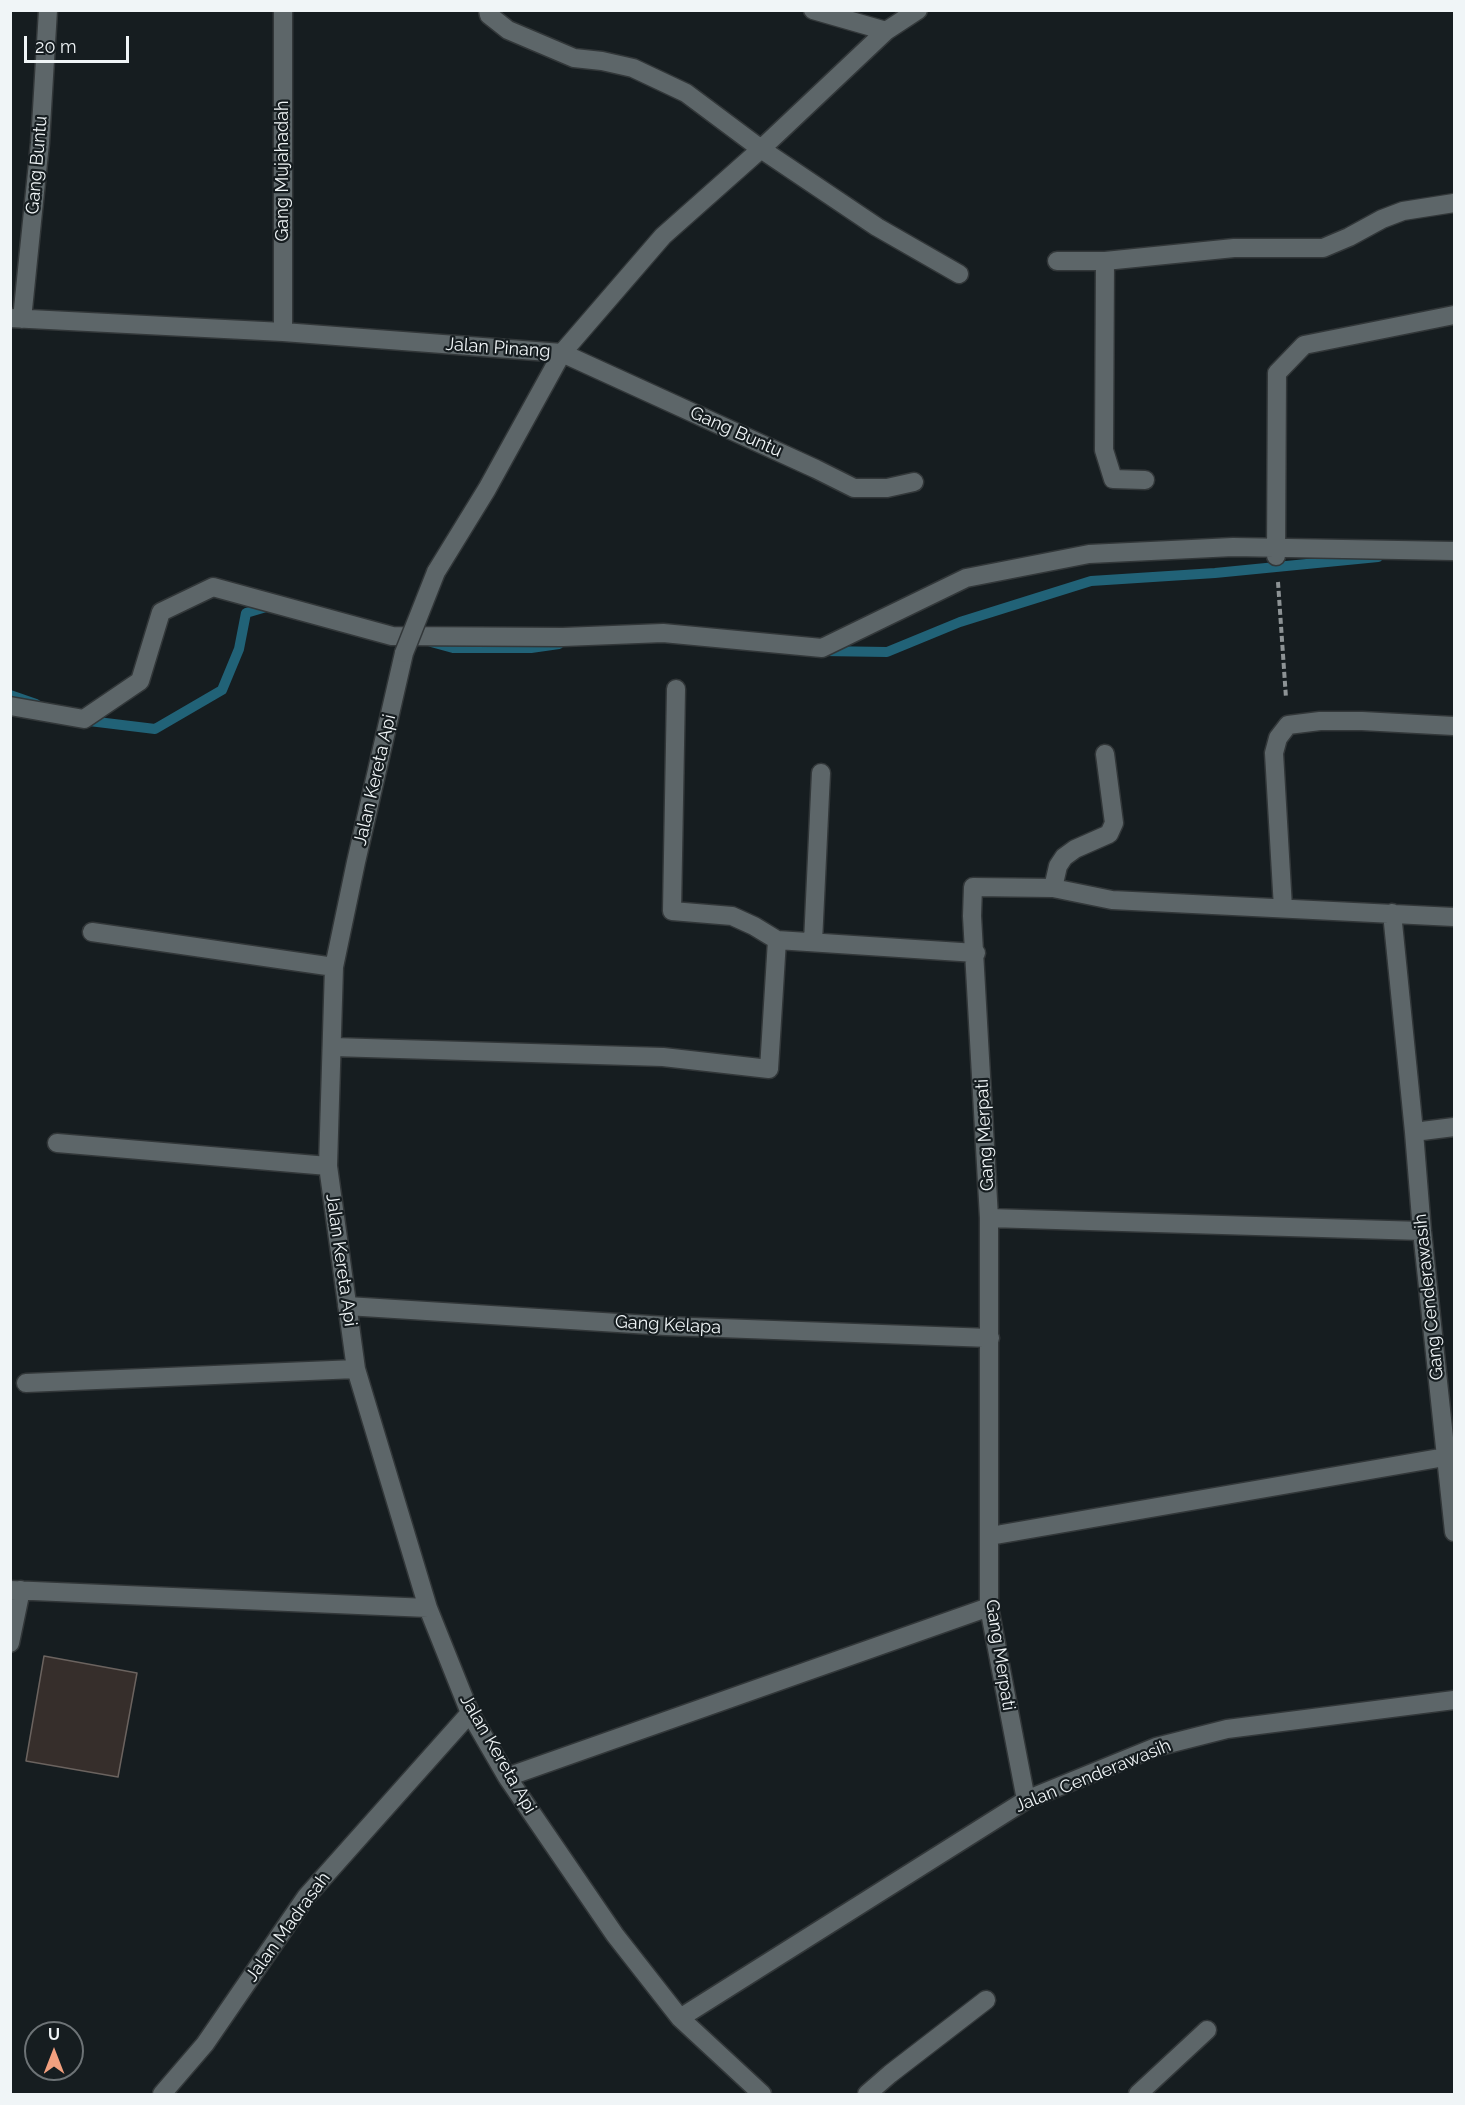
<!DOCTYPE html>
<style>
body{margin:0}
#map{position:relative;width:1465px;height:2105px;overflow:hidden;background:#161d20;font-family:Raleway,sans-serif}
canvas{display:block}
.frame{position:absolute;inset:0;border:12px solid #f0f5f7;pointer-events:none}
.north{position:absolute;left:24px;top:2021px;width:60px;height:60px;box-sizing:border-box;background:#161d20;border:2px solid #6d7376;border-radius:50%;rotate:0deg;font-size:16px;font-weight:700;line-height:24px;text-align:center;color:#f0f5f7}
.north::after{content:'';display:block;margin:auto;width:21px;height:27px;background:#f2a07f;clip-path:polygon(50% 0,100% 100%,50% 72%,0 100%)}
.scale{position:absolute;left:24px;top:36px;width:105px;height:27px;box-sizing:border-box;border:3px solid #f0f5f7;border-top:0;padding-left:8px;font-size:18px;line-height:21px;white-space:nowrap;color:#f0f5f7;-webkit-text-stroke:4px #161d20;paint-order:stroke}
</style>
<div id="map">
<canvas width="1465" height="2105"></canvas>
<div class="frame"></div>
<div class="north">U</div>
<div class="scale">20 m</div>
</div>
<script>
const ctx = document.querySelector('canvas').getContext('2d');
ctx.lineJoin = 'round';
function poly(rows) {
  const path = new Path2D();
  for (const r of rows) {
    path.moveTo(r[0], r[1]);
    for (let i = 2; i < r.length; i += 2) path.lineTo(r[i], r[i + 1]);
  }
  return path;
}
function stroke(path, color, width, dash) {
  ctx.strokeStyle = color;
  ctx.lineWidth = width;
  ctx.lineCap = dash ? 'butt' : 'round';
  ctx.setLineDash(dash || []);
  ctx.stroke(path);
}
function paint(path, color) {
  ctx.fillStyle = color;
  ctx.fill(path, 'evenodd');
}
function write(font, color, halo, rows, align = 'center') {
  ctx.font = font + ' Raleway,sans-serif';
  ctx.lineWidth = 4.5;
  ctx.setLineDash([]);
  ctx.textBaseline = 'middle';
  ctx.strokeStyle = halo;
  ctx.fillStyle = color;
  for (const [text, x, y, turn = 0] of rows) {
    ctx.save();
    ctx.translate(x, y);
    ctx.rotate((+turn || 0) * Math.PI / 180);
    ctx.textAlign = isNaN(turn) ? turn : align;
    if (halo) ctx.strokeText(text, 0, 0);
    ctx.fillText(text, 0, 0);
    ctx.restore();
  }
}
stroke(poly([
 [431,642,453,648,531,648,559,644],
 [822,651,887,652,960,622,1091,581,1215,573,1378,557],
 [10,695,36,704],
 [81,720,155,729,222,690,239,649,246,613,273,605]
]), '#216277', 10);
const building = poly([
 [44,1656,137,1673,118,1777,26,1761,44,1656]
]);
paint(building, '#362e2b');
stroke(building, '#6b635f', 1.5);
const minor = poly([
 [283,10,283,332],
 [488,10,489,15,508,30,574,58,602,61,633,68,686,93,761,149,877,227,959,274],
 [813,10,886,31],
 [1057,261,1105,261,1234,248,1323,248,1349,237,1382,219,1403,211,1454,203],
 [1105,261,1104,450,1113,479,1145,480],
 [10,318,283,332,562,353,663,236,761,149,886,31,918,10],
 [22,319,40,143,48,10],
 [1276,556,1277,373,1304,345,1454,315],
 [436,572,487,489,562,353,816,469,854,488,887,488,914,482],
 [404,653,356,862,334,967,328,1166,356,1369,428,1608,470,1713,507,1777,615,1935,680,2018,762,2094],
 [676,689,672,911,732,916,754,926,777,940],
 [10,706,84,719,140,681,161,612,213,587,392,636,563,637,663,633,822,648,966,578,1089,554,1233,547,1454,551],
 [1053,888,1058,866,1064,857,1075,849,1109,834,1114,823,1105,754],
 [1283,908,1274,753,1278,738,1288,725,1320,721,1362,721,1454,726],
 [1392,913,1414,1132,1422,1231,1454,1532],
 [92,932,334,967],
 [813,942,821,773],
 [333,1047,663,1057,769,1069,777,940,976,953],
 [1414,1132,1454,1127],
 [57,1143,328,1166],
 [989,1218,1422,1231],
 [347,1306,666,1326,990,1338],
 [26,1383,356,1369],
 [990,1536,1445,1457],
 [10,1590,428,1608],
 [10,1643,21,1590],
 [507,1777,989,1607],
 [1026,1800,989,1607,989,1218,972,916,973,887,1053,888,1112,900,1454,917],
 [680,2018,1026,1800,1156,1747,1227,1729,1454,1700],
 [162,2094,205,2044,306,1897,470,1713],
 [867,2094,890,2074,986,2000],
 [1138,2094,1207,2030]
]);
stroke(minor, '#323739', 21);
stroke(poly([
 [1278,582,1286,698]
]), '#8d9395', 4, [6, 3]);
stroke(minor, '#5d6669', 18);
const minorBridge = poly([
 [404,653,436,572]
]);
stroke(minorBridge, '#323739', 21, []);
stroke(minorBridge, '#5d6669', 18);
write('18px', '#f0f5f7', '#161d20', [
 ["Gang Buntu",37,165,-85],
 ["Gang Mujahadah",283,171,-90],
 ["Jalan Pinang",498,348,4],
 ["Gang Buntu",736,432,24],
 ["Jalan Kereta Api",375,780,-77],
 ["Gang Merpati",985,1135,-93],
 ["Jalan Kereta Api",341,1260,82],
 ["Gang Cenderawasih",1429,1297,-96],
 ["Gang Kelapa",668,1325,3],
 ["Gang Merpati",1000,1655,81],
 ["Jalan Kereta Api",498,1754,60],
 ["Jalan Cenderawasih",1093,1776,-22],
 ["Jalan Madrasah",288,1927,-54]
]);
</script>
